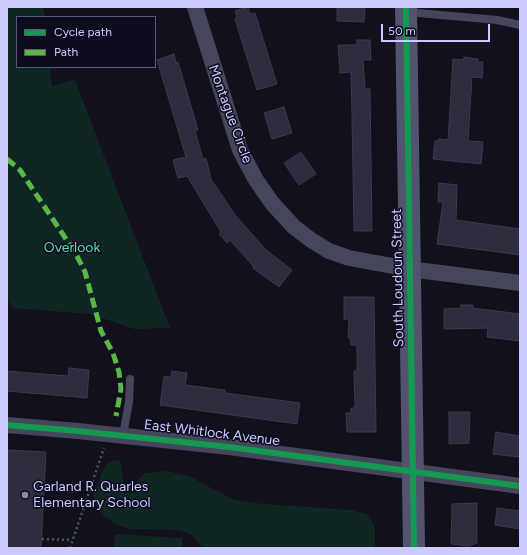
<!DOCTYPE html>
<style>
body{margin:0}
#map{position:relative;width:527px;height:555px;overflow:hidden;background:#11101b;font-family:Figtree,sans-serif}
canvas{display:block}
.frame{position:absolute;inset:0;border:8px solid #cbcaff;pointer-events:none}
.legend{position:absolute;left:16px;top:16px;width:140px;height:52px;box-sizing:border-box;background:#0d0c1f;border:1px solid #595879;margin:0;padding:5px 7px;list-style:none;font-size:12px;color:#cbcaff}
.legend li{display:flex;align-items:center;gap:8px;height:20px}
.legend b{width:20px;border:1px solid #595879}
.scale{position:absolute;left:381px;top:24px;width:109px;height:18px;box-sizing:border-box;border:2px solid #cbcaff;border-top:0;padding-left:5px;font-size:12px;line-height:14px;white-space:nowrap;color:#cbcaff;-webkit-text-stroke:3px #0d0c1f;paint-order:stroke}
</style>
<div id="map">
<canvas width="527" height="555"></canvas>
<div class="frame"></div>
<ul class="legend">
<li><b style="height:5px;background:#139951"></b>Cycle path</li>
<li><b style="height:5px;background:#58b947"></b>Path</li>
</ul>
<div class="scale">50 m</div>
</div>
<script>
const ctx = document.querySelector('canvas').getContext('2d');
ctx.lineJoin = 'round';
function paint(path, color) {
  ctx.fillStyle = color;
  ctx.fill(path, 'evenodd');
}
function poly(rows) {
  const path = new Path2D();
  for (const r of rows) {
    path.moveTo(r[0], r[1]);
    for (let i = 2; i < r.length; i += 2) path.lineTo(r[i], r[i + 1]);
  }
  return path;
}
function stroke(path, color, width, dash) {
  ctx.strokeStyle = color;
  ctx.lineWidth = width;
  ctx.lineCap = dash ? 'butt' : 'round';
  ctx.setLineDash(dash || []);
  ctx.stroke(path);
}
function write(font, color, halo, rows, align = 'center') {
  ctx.font = font + ' Figtree,sans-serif';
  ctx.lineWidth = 3;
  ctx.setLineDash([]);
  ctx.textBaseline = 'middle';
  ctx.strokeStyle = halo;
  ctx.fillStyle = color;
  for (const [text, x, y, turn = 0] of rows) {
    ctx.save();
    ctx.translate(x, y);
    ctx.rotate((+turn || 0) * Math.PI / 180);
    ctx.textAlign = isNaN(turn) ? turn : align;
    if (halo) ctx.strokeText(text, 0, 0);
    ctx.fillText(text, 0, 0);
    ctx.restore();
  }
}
paint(poly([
 [7,7,43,7,45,17,17,17,17,67,50,67,52,86,75,80,170,328,134,329,90,314,13,308,7,300],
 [116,460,121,462,122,477,126,485,133,485,145,473,167,471,191,477,232,499,253,503,350,510,366,514,371,518,375,529,375,548,203,548,192,535,180,530,129,529,116,524,102,515,95,504,94,493,104,468,110,461],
 [115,534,182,538,182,548,114,548]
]), '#0f2625');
const building = poly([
 [248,7,250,14,255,13,277,84,257,90,235,19,237,18,235,11,248,7],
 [337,7,365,7,364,22,337,21,337,7],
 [357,40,370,40,371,60,363,60,365,89,370,89,372,231,354,231,352,116,356,113,352,114,351,72,340,73,338,45,357,45,357,40],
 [174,54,176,63,178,62,198,130,195,131,203,159,206,158,211,179,235,215,266,250,292,270,279,287,253,268,254,267,230,240,227,243,219,234,221,232,187,176,178,178,173,160,186,157,157,60,174,54],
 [464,57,478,59,478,62,483,62,482,78,472,77,468,141,483,142,481,164,433,159,435,141,438,141,438,139,448,140,453,59,464,60,464,57],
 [284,107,292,133,272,139,264,113,284,107],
 [301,152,316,174,299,185,284,163,301,152],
 [439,183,457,185,456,220,520,229,520,255,437,244,443,202,438,202,439,183],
 [344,297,374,297,376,432,347,432,346,413,351,413,351,408,355,408,354,371,357,371,357,345,351,345,350,337,348,338,349,319,344,319,344,297],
 [461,305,473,305,473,308,520,314,520,341,487,337,488,328,444,329,444,309,461,308,461,305],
 [69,368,89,370,87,398,7,391,7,371,68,376,69,368],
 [172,371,187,373,185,385,225,390,225,393,300,403,297,424,160,405,164,376,171,377,172,371],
 [449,412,470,412,469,443,449,444,449,412],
 [496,432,520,436,519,457,493,454,496,432],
 [7,450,46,452,41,548,7,548,7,450],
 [477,503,477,543,468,546,451,544,452,504,477,503],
 [497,508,520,511,520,529,495,525,497,508]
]);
paint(building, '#2e2d3e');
stroke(building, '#3b3a50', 1);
stroke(poly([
 [42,539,72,540],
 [70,548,104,448]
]), '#465762', 2.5, [2, 3]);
stroke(poly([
 [407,12,497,20,520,25],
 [123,435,129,402,130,379]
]), '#45465c', 8);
stroke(poly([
 [195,7,240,150,256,180,272,203,294,227,311,240,329,251,349,258,409,269,520,283],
 [7,425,78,431,229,447,520,486]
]), '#45465c', 16);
stroke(poly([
 [406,7,414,548]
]), '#52536f', 22);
stroke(poly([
 [7,159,20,170,76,254,85,272,101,331,113,353,119,372,121,389,116,416]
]), '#58b947', 5, [10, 5]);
stroke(poly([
 [406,7,414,548],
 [7,425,78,431,229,447,520,486]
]), '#139951', 6);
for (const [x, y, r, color] of [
 [25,495,4,"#8a89af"]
]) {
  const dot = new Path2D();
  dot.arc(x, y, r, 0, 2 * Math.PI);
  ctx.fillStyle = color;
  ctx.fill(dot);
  stroke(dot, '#0d0c1f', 1.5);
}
write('14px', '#cbcaff', '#0d0c1f', [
 ["Montague Circle",230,114,70],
 ["South Loudoun Street",398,278,-91],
 ["East Whitlock Avenue",212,433,7]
]);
write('14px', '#55e1af', '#0d0c1f', [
 ["Overlook",72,248]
]);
write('14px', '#cbcaff', '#0d0c1f', [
 ["Garland R. Quarles",33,487],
 ["Elementary School",33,503]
], 'left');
</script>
